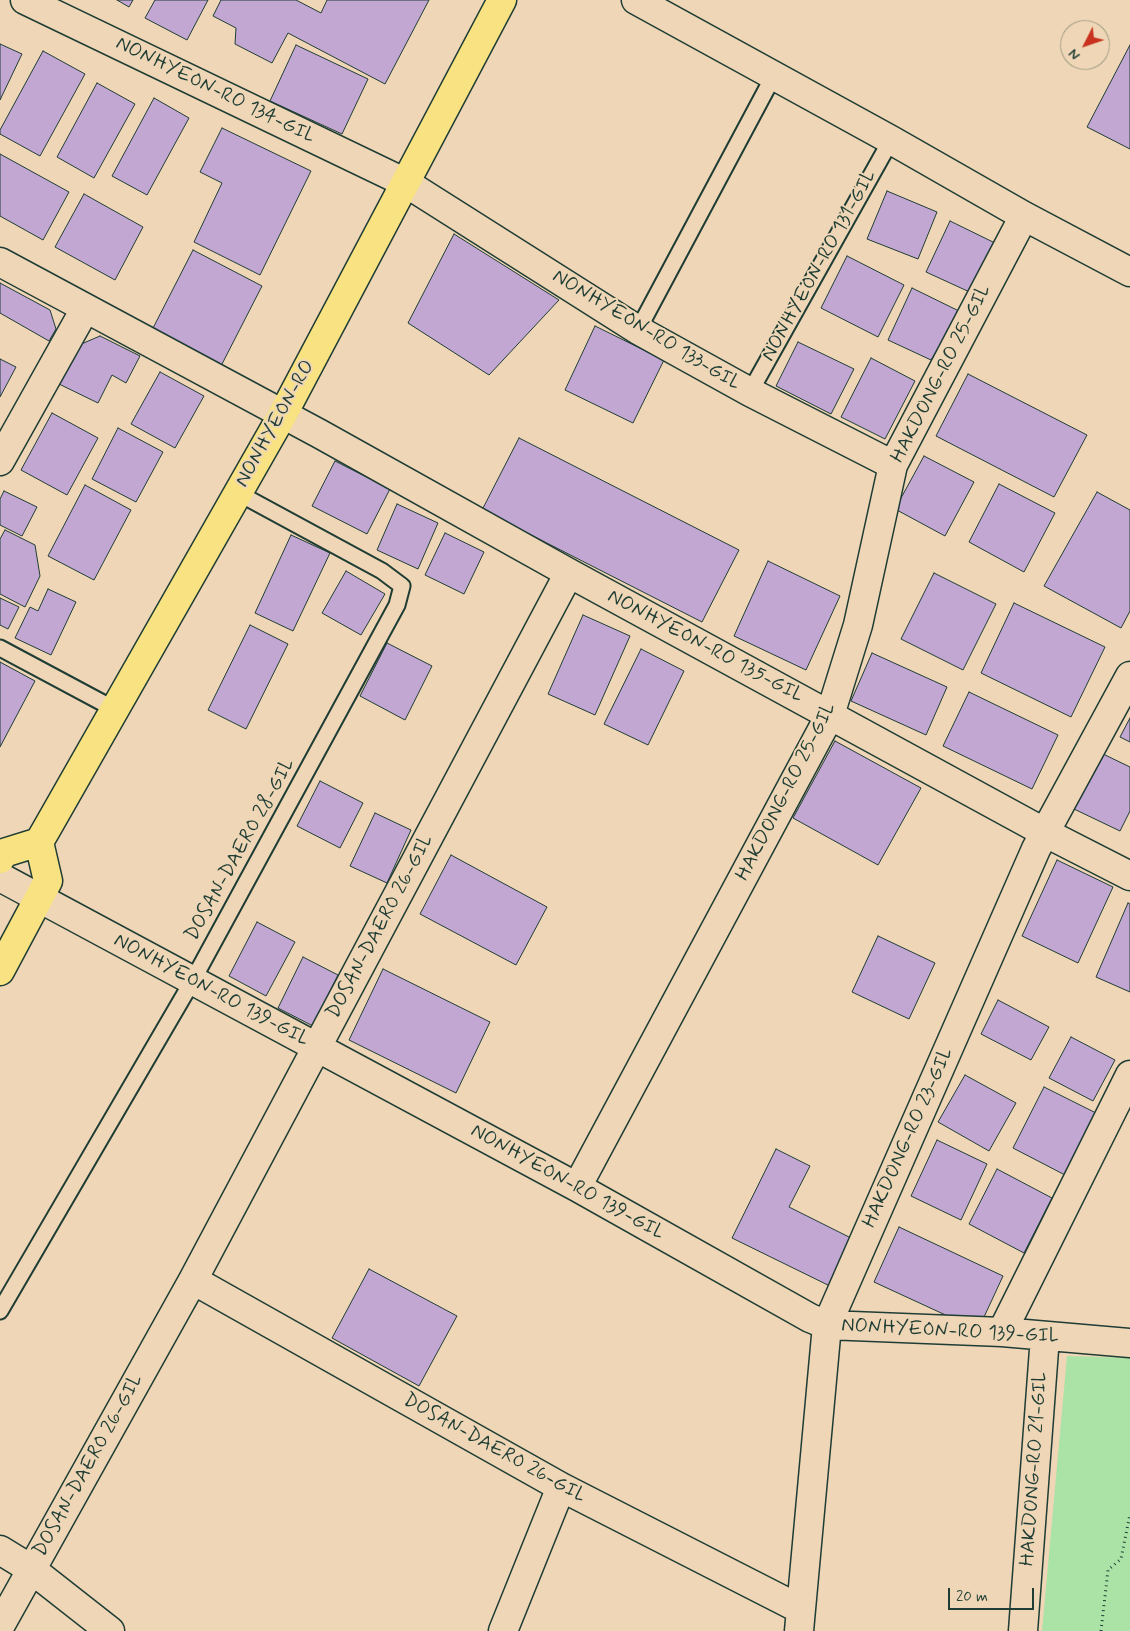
<!DOCTYPE html>
<style>
body{margin:0}
#map{position:relative;width:1130px;height:1631px;overflow:hidden;background:#eed6b6;font-family:Mynerve,sans-serif}
canvas{display:block}
.north{position:absolute;left:1060px;top:20px;width:50px;height:50px;box-sizing:border-box;background:#eed6b6;border:1px solid #9b9982;border-radius:50%;rotate:229deg;font-size:14px;font-weight:700;line-height:20px;text-align:center;color:#1f3d34}
.north::after{content:'';display:block;margin:auto;width:18px;height:22px;background:#c8321e;clip-path:polygon(50% 0,100% 100%,50% 72%,0 100%)}
.scale{position:absolute;left:948px;top:1588px;width:86px;height:22px;box-sizing:border-box;border:2px solid #1f3d34;border-top:0;padding-left:6px;font-size:15px;line-height:18px;white-space:nowrap;color:#1f3d34;-webkit-text-stroke:4px #eed6b6;paint-order:stroke}
</style>
<div id="map">
<canvas width="1130" height="1631"></canvas>
<div class="north">N</div>
<div class="scale">20 m</div>
</div>
<script>
const ctx = document.querySelector('canvas').getContext('2d');
ctx.lineJoin = 'round';
function paint(path, color) {
  ctx.fillStyle = color;
  ctx.fill(path, 'evenodd');
}
function poly(rows) {
  const path = new Path2D();
  for (const r of rows) {
    path.moveTo(r[0], r[1]);
    for (let i = 2; i < r.length; i += 2) path.lineTo(r[i], r[i + 1]);
  }
  return path;
}
function stroke(path, color, width, dash) {
  ctx.strokeStyle = color;
  ctx.lineWidth = width;
  ctx.lineCap = dash ? 'butt' : 'round';
  ctx.setLineDash(dash || []);
  ctx.stroke(path);
}
function write(font, color, halo, rows, align = 'center') {
  ctx.font = font + ' Mynerve,sans-serif';
  ctx.lineWidth = 4;
  ctx.setLineDash([]);
  ctx.textBaseline = 'middle';
  ctx.strokeStyle = halo;
  ctx.fillStyle = color;
  for (const [text, x, y, turn = 0] of rows) {
    ctx.save();
    ctx.translate(x, y);
    ctx.rotate((+turn || 0) * Math.PI / 180);
    ctx.textAlign = isNaN(turn) ? turn : align;
    if (halo) ctx.strokeText(text, 0, 0);
    ctx.fillText(text, 0, 0);
    ctx.restore();
  }
}
paint(poly([
 [1067,1356,1130,1358,1130,1631,1042,1631]
]), '#abe2a6');
const building = poly([
 [117,0,133,0,129,7,117,0],
 [155,0,208,0,187,40,145,18,155,0],
 [221,0,296,0,321,13,327,0,429,0,385,84,288,33,272,63,235,44,236,28,213,16,221,0],
 [0,44,22,54,0,100,0,44],
 [296,45,368,79,342,134,270,101,296,45],
 [1130,45,1130,149,1087,127,1130,45],
 [43,51,85,74,40,156,0,134,0,130,43,51],
 [97,83,135,104,94,178,57,157,97,83],
 [154,98,189,118,147,195,112,176,154,98],
 [222,128,311,171,260,275,194,242,222,183,200,172,222,128],
 [0,154,69,192,43,240,0,216,0,154],
 [887,191,937,212,918,259,867,239,887,191],
 [84,194,143,227,115,280,55,247,84,194],
 [950,221,997,244,974,294,926,272,950,221],
 [454,234,559,300,489,375,408,323,454,234],
 [193,250,262,286,221,366,152,330,193,250],
 [847,256,904,285,878,337,821,308,847,256],
 [0,283,50,310,56,329,49,341,0,313,0,283],
 [912,288,961,312,931,360,888,340,912,288],
 [595,326,664,360,633,423,565,390,595,326],
 [100,336,140,356,126,383,112,375,98,403,59,384,79,345,100,336],
 [798,342,854,369,831,414,776,386,798,342],
 [871,358,915,381,885,439,841,417,871,358],
 [0,359,16,367,0,397,0,359],
 [160,372,204,396,175,448,131,424,160,372],
 [968,374,1087,435,1054,497,936,436,968,374],
 [52,413,98,438,67,495,21,470,52,413],
 [118,428,163,452,136,502,92,479,118,428],
 [519,438,739,550,702,622,482,510,519,438],
 [924,456,974,482,945,536,895,509,924,456],
 [335,461,390,489,367,534,312,506,335,461],
 [999,484,1055,513,1024,572,969,542,999,484],
 [85,485,131,510,94,580,48,556,85,485],
 [4,491,37,507,22,536,0,525,0,499,4,491],
 [1097,492,1130,510,1130,611,1121,628,1044,586,1097,492],
 [397,504,438,523,418,569,377,550,397,504],
 [5,530,35,545,40,576,25,607,0,594,0,539,5,530],
 [445,533,484,552,464,594,425,575,445,533],
 [291,535,330,553,293,631,255,613,291,535],
 [768,561,840,596,806,670,734,636,768,561],
 [346,571,385,594,361,635,322,613,346,571],
 [934,573,996,604,963,670,901,639,934,573],
 [48,589,76,602,51,655,15,638,30,607,38,611,48,589],
 [0,598,19,607,8,629,0,625,0,598],
 [1014,603,1105,647,1071,717,981,673,1014,603],
 [583,615,630,636,595,715,548,694,583,615],
 [250,625,288,644,246,729,208,710,250,625],
 [387,643,432,666,405,720,360,696,387,643],
 [641,649,684,671,648,745,604,724,641,649],
 [872,653,947,687,926,735,851,701,872,653],
 [0,662,35,681,0,747,0,662],
 [969,692,1058,735,1032,789,943,746,969,692],
 [1130,718,1130,742,1120,737,1130,718],
 [835,741,921,788,878,865,793,818,835,741],
 [1101,753,1130,767,1130,811,1120,831,1074,809,1101,753],
 [320,781,363,803,340,848,297,826,320,781],
 [375,813,411,830,387,883,350,866,375,813],
 [451,855,547,907,516,965,420,914,451,855],
 [1057,860,1113,887,1078,963,1022,936,1057,860],
 [1128,903,1130,904,1130,992,1096,977,1128,903],
 [257,922,295,942,266,996,229,976,257,922],
 [878,936,935,963,909,1019,852,992,878,936],
 [303,957,338,975,313,1026,278,1008,303,957],
 [383,969,490,1022,456,1093,349,1040,383,969],
 [998,1000,1049,1027,1031,1060,981,1034,998,1000],
 [1071,1037,1115,1060,1093,1101,1049,1078,1071,1037],
 [965,1075,1016,1103,989,1151,938,1122,965,1075],
 [1044,1087,1096,1113,1065,1175,1013,1148,1044,1087],
 [937,1140,987,1164,961,1220,911,1196,937,1140],
 [776,1149,810,1166,789,1207,857,1241,834,1288,732,1238,776,1149],
 [997,1169,1052,1198,1024,1253,969,1224,997,1169],
 [899,1227,1003,1276,978,1330,874,1282,899,1227],
 [369,1269,457,1316,419,1386,332,1338,369,1269]
]);
paint(building, '#c3a7d3');
stroke(building, '#1f3d34', 1);
const service = poly([
 [638,330,773,77],
 [750,392,891,140],
 [0,648,116,710],
 [0,1311,193,980,397,605,402,586,382,571,238,493]
]);
const minor = poly([
 [25,0,406,183,638,330,750,392,893,465],
 [636,0,891,140,1024,216,1130,272],
 [0,262,320,434,569,573,1044,832,1130,876],
 [0,461,85,309],
 [0,877,577,1187,810,1318,827,1325,1002,1332,1130,1343],
 [577,1187,830,715,858,625,893,465,1024,216],
 [193,1280,561,1487,800,1609],
 [1002,1332,1130,1075],
 [0,1550,31,1569,110,1631],
 [0,1626,193,1280,569,573],
 [503,1631,561,1487],
 [799,1631,827,1325,1036,849,1130,676],
 [1023,1631,1045,1336]
]);
const primary = poly([
 [0,859,4,853,39,842,46,830,283,414,502,0],
 [0,971,48,881,39,842]
]);
stroke(service, '#1f3d34', 19);
stroke(minor, '#1f3d34', 31);
stroke(primary, '#1f3d34', 31);
stroke(poly([
 [1101,1631,1108,1570,1121,1559,1130,1514]
]), '#1f3d34', 3, [1, 4]);
stroke(service, '#eed6b6', 15);
stroke(minor, '#eed6b6', 28);
stroke(primary, '#f8e281', 28);
write('20px', '#1f3d34', '#eed6b6', [
 ["NONHYEON-RO 134-GIL",215,91,26],
 ["NONHYEON-RO 131-GIL",820,266,-61],
 ["NONHYEON-RO 133-GIL",646,331,31],
 ["HAKDONG-RO 25-GIL",942,374,-63],
 ["NONHYEON-RO",276,424,-61],
 ["NONHYEON-RO 135-GIL",705,647,28],
 ["HAKDONG-RO 25-GIL",787,792,-63],
 ["DOSAN-DAERO 28-GIL",241,850,-61],
 ["DOSAN-DAERO 26-GIL",381,927,-62],
 ["NONHYEON-RO 139-GIL",211,991,28],
 ["HAKDONG-RO 23-GIL",909,1138,-66],
 ["NONHYEON-RO 139-GIL",567,1183,29],
 ["NONHYEON-RO 139-GIL",950,1332,3],
 ["DOSAN-DAERO 26-GIL",494,1449,29],
 ["DOSAN-DAERO 26-GIL",89,1466,-61],
 ["HAKDONG-RO 21-GIL",1035,1469,-86]
]);
</script>
